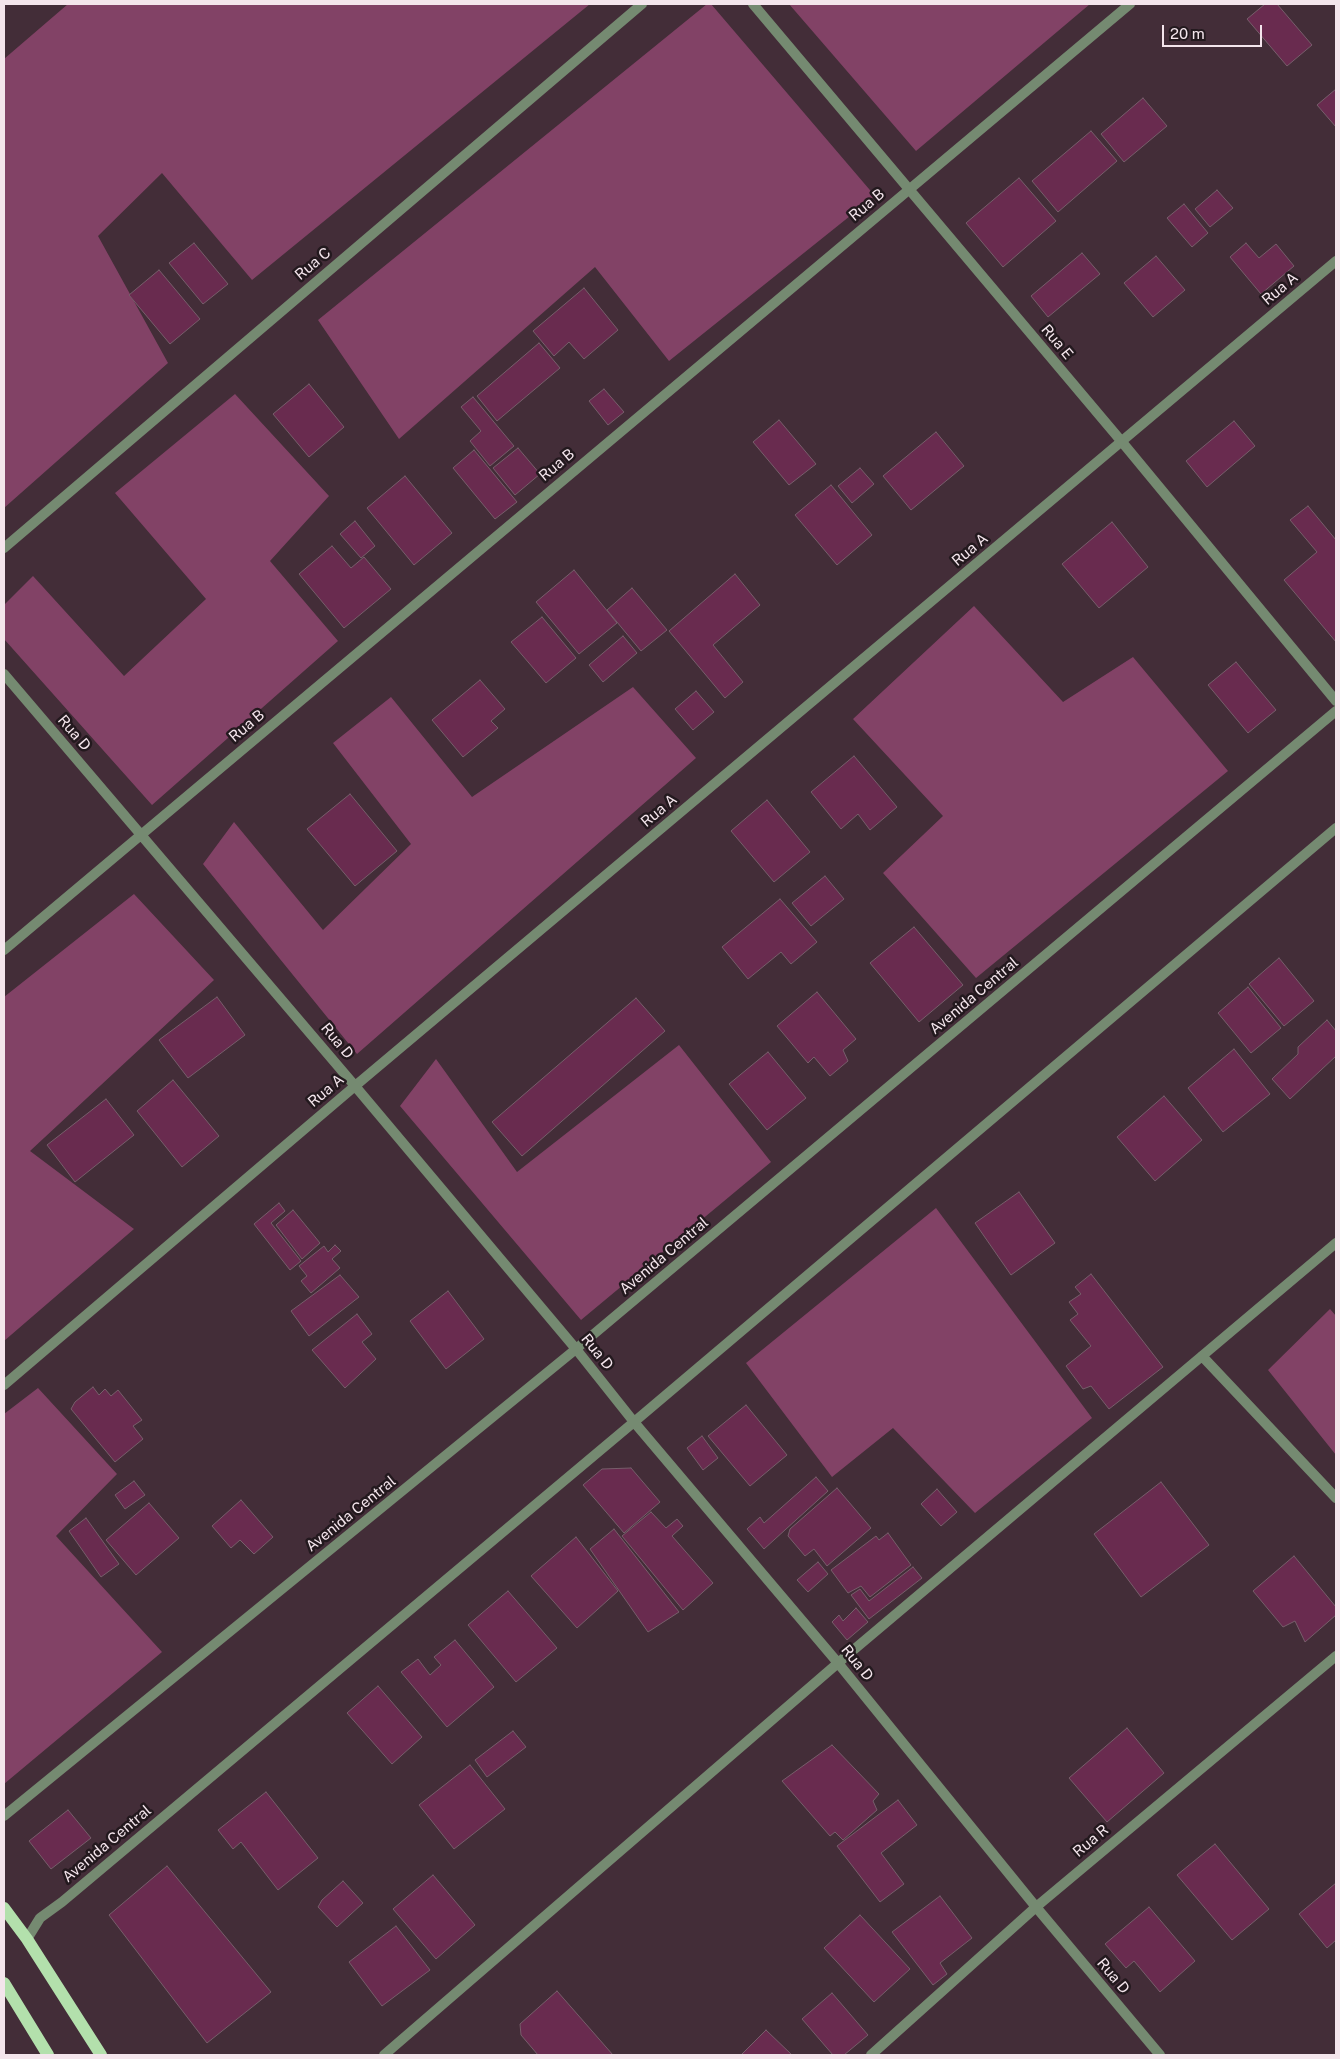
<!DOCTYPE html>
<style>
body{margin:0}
#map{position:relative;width:1340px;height:2059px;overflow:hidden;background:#432d38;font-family:"Public Sans",sans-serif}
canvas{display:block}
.frame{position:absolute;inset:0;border:5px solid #f4e5ec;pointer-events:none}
.scale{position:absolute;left:1162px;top:25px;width:100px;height:22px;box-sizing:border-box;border:2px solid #f4e5ec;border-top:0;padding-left:6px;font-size:15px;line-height:18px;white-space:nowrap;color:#f4e5ec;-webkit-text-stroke:4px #23191e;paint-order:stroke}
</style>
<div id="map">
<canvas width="1340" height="2059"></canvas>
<div class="frame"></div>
<div class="scale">20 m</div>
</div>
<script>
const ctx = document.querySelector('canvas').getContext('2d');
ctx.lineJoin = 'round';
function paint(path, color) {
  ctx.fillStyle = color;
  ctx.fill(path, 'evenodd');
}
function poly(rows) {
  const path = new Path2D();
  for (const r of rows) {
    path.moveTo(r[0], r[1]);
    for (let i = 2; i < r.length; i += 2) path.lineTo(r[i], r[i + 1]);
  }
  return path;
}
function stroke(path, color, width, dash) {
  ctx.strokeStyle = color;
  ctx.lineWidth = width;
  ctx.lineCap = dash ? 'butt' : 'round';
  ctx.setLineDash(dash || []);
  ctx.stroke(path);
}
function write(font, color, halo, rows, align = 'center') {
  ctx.font = font + ' "Public Sans",sans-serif';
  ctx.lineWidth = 5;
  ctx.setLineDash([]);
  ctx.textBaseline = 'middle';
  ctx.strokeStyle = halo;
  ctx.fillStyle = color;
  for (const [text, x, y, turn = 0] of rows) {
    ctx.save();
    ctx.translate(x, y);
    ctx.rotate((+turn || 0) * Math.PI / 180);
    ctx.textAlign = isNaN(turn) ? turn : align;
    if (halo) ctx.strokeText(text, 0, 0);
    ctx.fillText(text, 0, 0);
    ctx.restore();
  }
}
paint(poly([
 [68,4,590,4,252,280,162,173,98,236,168,363,4,508,4,59],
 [707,4,711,4,875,196,669,361,595,267,399,439,318,320],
 [789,4,1090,4,916,151],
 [235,394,329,496,270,561,338,641,152,805,4,639,4,605,33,576,124,676,206,599,115,493],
 [974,606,1063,702,1133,657,1228,771,976,978,883,873,943,816,853,719],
 [633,687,696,758,357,1054,203,864,234,822,323,930,411,844,333,743,391,697,472,797],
 [134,894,214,980,30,1151,134,1229,4,1341,4,997],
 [679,1045,771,1162,581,1320,400,1106,436,1059,517,1172],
 [936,1208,1092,1418,975,1513,893,1428,832,1477,746,1363],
 [1330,1309,1336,1316,1336,1455,1268,1370],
 [38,1388,117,1474,56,1536,162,1652,4,1784,4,1414]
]), '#824266');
const building = poly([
 [1265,4,1277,4,1312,45,1287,66,1247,19,1265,4],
 [1336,89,1336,127,1317,105,1336,89],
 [1143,98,1167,126,1124,162,1101,134,1143,98],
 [1091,131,1117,161,1058,212,1032,181,1091,131],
 [1019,178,1056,221,1003,267,966,223,1019,178],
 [1217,190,1233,208,1210,227,1195,209,1217,190],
 [1184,204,1208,233,1192,247,1167,218,1184,204],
 [194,243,228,284,203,304,169,263,194,243],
 [1246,243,1259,258,1276,244,1294,266,1261,294,1230,257,1246,243],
 [1082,253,1100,274,1048,317,1031,296,1082,253],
 [1156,256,1185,290,1153,317,1124,283,1156,256],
 [159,270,200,319,170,344,129,295,159,270],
 [584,288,618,330,584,359,569,342,554,356,533,331,584,288],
 [539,343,560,368,497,421,477,396,539,343],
 [309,384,344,427,309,457,273,414,309,384],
 [604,389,624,412,608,425,589,401,604,389],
 [473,397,514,446,490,466,470,441,481,431,461,407,473,397],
 [779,420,816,464,789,485,753,442,779,420],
 [1234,421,1255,446,1207,487,1186,461,1234,421],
 [936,432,964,466,911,510,883,476,936,432],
 [518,448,540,474,515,495,493,468,518,448],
 [474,450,517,502,495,519,453,468,474,450],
 [860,468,874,484,852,503,838,486,860,468],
 [405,476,452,533,414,565,367,508,405,476],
 [831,485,872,535,837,565,795,515,831,485],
 [1308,506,1336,540,1336,642,1284,580,1317,552,1290,520,1308,506],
 [355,521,375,546,361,558,340,534,355,521],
 [1112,522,1148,567,1099,608,1062,564,1112,522],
 [332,546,351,568,364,557,391,589,344,628,299,574,332,546],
 [574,570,617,623,579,654,536,602,574,570],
 [735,574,760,605,713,645,743,682,725,698,669,631,735,574],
 [632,588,667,630,641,651,607,610,632,588],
 [542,617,576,658,546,683,511,642,542,617],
 [623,636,637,653,603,682,589,665,623,636],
 [1236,662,1276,710,1248,733,1208,685,1236,662],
 [480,680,505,709,491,721,498,728,463,757,432,720,480,680],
 [696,691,714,712,693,730,675,709,696,691],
 [854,756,897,807,870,830,858,814,841,829,811,792,854,756],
 [350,794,397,851,355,886,307,829,350,794],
 [767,800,810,852,774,882,731,831,767,800],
 [825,876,844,899,811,926,792,903,825,876],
 [780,899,817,942,791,964,781,952,748,979,722,947,780,899],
 [914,927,963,985,919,1022,870,963,914,927],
 [1279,958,1314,1001,1284,1026,1249,984,1279,958],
 [1248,987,1281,1028,1251,1053,1218,1013,1248,987],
 [817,992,856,1039,843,1050,848,1061,830,1076,814,1057,808,1063,777,1026,817,992],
 [217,997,245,1035,188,1078,159,1040,217,997],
 [636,998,665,1031,522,1156,492,1122,636,998],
 [1327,1020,1336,1031,1336,1056,1290,1099,1272,1079,1298,1054,1298,1047,1327,1020],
 [1234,1049,1270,1094,1223,1132,1188,1088,1234,1049],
 [768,1052,806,1098,767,1130,729,1084,768,1052],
 [173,1080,219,1136,182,1167,137,1111,173,1080],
 [1164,1096,1202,1140,1155,1181,1117,1137,1164,1096],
 [106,1099,134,1135,75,1182,47,1145,106,1099],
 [1019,1192,1055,1243,1011,1275,975,1223,1019,1192],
 [279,1203,285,1211,271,1223,301,1261,290,1270,254,1224,279,1203],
 [293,1210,320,1243,302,1259,276,1225,293,1210],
 [335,1245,341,1251,332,1259,340,1268,311,1293,301,1281,307,1276,299,1266,324,1246,328,1252,335,1245],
 [1091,1274,1163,1367,1109,1409,1091,1386,1083,1389,1066,1366,1091,1346,1070,1320,1078,1314,1069,1302,1081,1294,1075,1287,1091,1274],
 [340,1275,359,1297,309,1336,291,1311,340,1275],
 [448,1291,484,1339,446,1369,410,1321,448,1291],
 [357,1314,372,1334,362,1342,376,1359,345,1388,312,1350,357,1314],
 [93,1387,99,1395,105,1389,111,1396,118,1390,142,1420,133,1426,143,1439,115,1462,71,1409,75,1402,93,1387],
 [746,1405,787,1455,750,1486,708,1436,746,1405],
 [702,1436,718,1458,703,1470,687,1448,702,1436],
 [631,1468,660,1502,624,1533,583,1485,602,1469,631,1468],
 [816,1477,828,1491,764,1549,747,1529,760,1517,764,1523,816,1477],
 [134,1481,145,1495,125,1509,115,1495,134,1481],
 [1161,1482,1209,1545,1141,1597,1094,1534,1161,1482],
 [837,1488,871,1528,827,1566,814,1549,805,1556,788,1536,790,1529,837,1488],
 [937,1489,957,1512,941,1526,921,1504,937,1489],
 [241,1500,273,1537,254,1554,240,1540,231,1548,212,1526,241,1500],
 [149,1503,179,1538,136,1575,106,1540,149,1503],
 [651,1512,666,1528,677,1519,683,1526,672,1536,713,1583,683,1610,622,1536,651,1512],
 [86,1518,119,1564,101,1577,69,1531,86,1518],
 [614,1529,679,1612,648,1632,590,1549,614,1529],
 [888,1533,911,1565,870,1597,861,1586,848,1593,831,1570,876,1536,879,1540,888,1533],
 [576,1537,618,1591,577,1628,531,1576,576,1537],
 [1294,1556,1336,1607,1336,1615,1305,1642,1295,1621,1283,1627,1253,1591,1294,1556],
 [818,1562,828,1574,808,1592,797,1580,818,1562],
 [913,1567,922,1578,869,1619,851,1595,860,1589,869,1601,913,1567],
 [508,1591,557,1648,516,1682,468,1625,508,1591],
 [856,1608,868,1622,847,1640,832,1622,839,1615,843,1621,856,1608],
 [455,1640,494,1687,447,1727,401,1672,418,1659,430,1675,441,1665,434,1657,455,1640],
 [378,1686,422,1737,392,1764,347,1713,378,1686],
 [1127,1728,1164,1773,1107,1822,1069,1778,1127,1728],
 [513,1731,526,1747,487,1777,475,1760,513,1731],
 [832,1745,879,1794,873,1801,877,1810,843,1840,835,1832,830,1836,782,1781,832,1745],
 [470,1765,505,1809,454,1849,419,1805,470,1765],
 [266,1792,318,1858,278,1890,241,1842,233,1849,218,1830,266,1792],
 [898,1800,917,1825,881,1853,904,1884,880,1902,837,1846,898,1800],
 [68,1810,91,1838,51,1869,29,1841,68,1810],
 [1215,1844,1269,1909,1232,1940,1177,1875,1215,1844],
 [167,1866,271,1992,207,2043,109,1915,167,1866],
 [433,1875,475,1925,436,1959,393,1909,433,1875],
 [343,1881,363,1903,337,1927,318,1907,322,1900,343,1881],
 [1336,1883,1336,1940,1327,1948,1299,1914,1336,1883],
 [940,1896,972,1938,940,1963,947,1974,933,1985,892,1932,940,1896],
 [1149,1907,1195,1961,1160,1992,1134,1961,1126,1968,1105,1944,1149,1907],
 [860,1915,910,1969,874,2002,824,1948,860,1915],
 [396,1926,430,1970,382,2006,349,1962,396,1926],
 [557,1991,613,2055,538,2055,521,2035,520,2024,557,1991],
 [832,1993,868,2035,844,2055,833,2055,802,2019,832,1993],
 [766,2030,792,2055,741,2055,766,2030]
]);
paint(building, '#692b4f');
stroke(building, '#775e6b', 1);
stroke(poly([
 [753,4,1122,442,1336,701],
 [4,548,642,4],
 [4,674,355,1086,576,1349,634,1422,838,1663,1036,1907,1160,2055],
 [4,950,1130,4],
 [1202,1356,1336,1498],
 [4,1385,355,1086,1336,261],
 [4,1816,576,1349,1336,711],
 [27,1939,40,1918,62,1902,634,1422,1336,828],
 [384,2055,838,1663,1336,1243],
 [871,2055,1036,1907,1336,1656]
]), '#758a71', 10);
stroke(poly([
 [4,1908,27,1939,101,2055],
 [4,1983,48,2055]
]), '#b3e0ac', 12);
write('15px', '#f4e5ec', '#23191e', [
 ["Rua B",867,205,-40],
 ["Rua C",313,264,-40],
 ["Rua A",1280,289,-40],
 ["Rua E",1057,342,50],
 ["Rua B",557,465,-40],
 ["Rua A",970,550,-40],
 ["Rua B",247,726,-40],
 ["Rua D",74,733,49],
 ["Rua A",659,811,-40],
 ["Avenida Central",974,996,-40],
 ["Rua D",337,1041,50],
 ["Rua A",326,1091,-40],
 ["Avenida Central",664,1256,-40],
 ["Rua D",597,1352,51],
 ["Avenida Central",351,1514,-39],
 ["Rua D",857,1663,51],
 ["Rua R",1091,1841,-40],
 ["Avenida Central",107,1844,-40],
 ["Rua D",1113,1976,50]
]);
</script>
